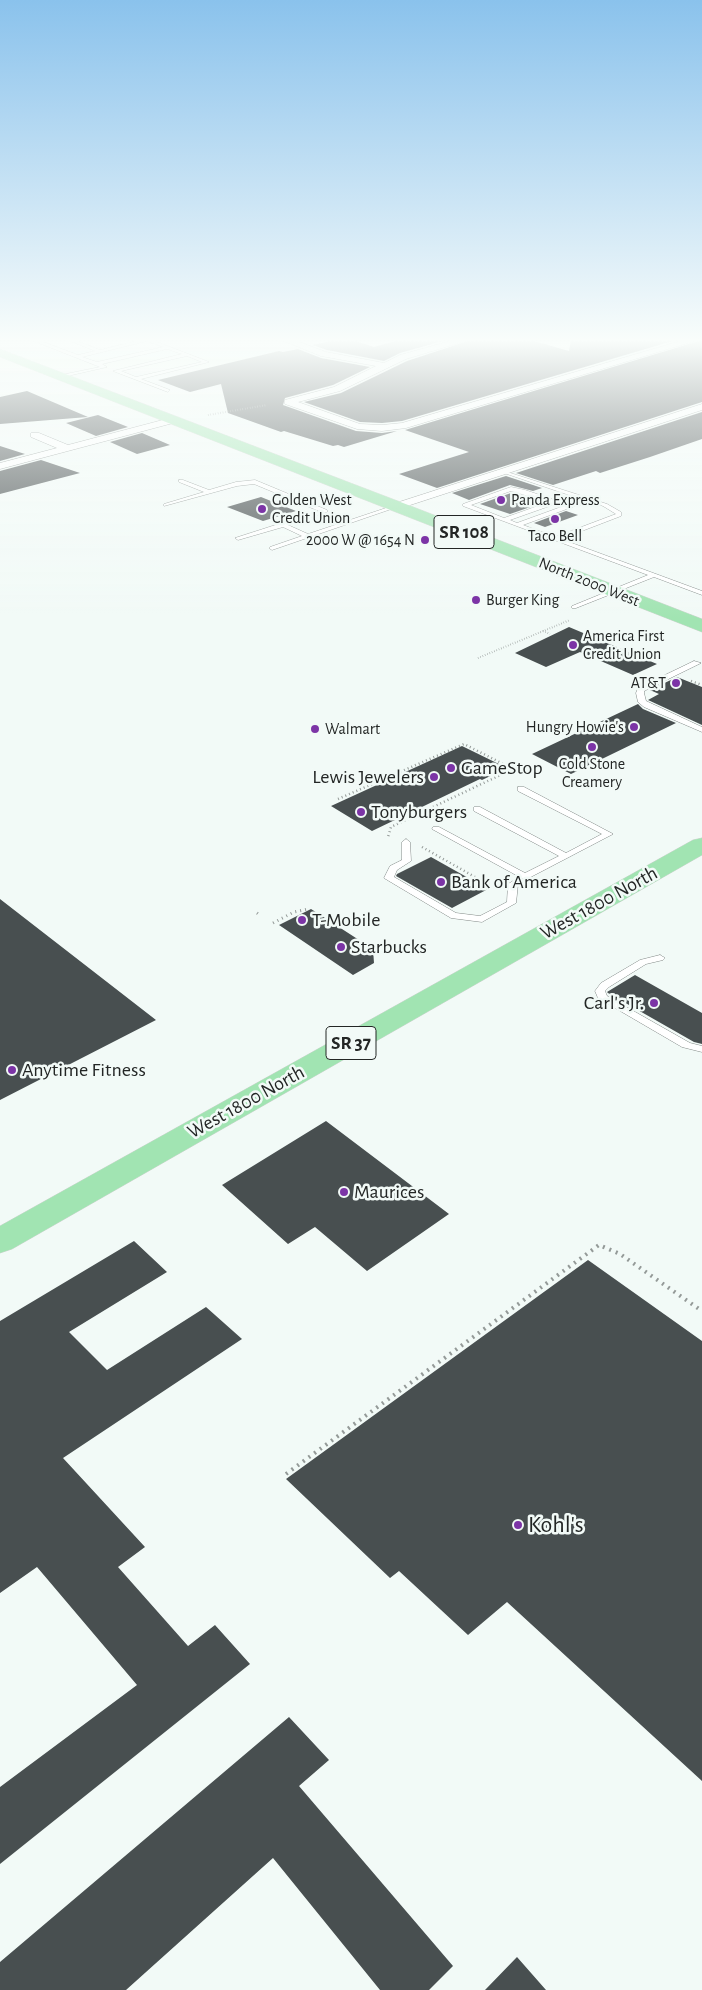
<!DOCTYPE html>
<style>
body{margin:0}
canvas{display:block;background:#f2faf7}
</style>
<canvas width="702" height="1990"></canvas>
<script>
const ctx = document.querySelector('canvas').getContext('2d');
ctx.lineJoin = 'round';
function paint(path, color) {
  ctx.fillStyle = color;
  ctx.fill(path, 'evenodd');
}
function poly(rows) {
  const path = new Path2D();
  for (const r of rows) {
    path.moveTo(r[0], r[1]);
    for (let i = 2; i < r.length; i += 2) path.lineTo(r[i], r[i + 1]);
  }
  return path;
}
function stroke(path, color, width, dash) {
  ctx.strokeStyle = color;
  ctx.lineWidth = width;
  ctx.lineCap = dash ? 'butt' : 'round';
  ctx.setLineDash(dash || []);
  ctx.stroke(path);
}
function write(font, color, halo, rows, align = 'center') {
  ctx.font = font + ' "Alegreya Sans",sans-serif';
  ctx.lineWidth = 5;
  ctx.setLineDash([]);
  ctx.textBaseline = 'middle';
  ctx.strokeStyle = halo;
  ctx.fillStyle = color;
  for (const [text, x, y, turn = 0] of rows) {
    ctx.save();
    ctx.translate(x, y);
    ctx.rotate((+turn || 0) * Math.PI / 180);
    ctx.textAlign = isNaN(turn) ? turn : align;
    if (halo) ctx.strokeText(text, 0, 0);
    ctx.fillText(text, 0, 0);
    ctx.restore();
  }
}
paint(poly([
 [335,340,352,340,374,347,399,340,446,340,400,353,384,361,327,350,313,345],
 [471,340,530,340,569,351,571,340,676,340,402,421,382,423,360,422,304,402,341,393,407,361],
 [702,340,702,402,437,488,399,474,469,452,405,430],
 [298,349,321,358,370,367,333,385,285,398,283,405,356,431,382,433,397,431,344,447,338,445,333,446,284,431,281,432,228,413,221,384,190,392,158,380,279,351,283,352],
 [27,391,88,417,0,424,0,397],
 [702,412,702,439,650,457,600,473,596,471,553,485,516,473],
 [98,415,128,427,96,436,66,423],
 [142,433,170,445,137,454,110,442],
 [0,446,25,454,0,461],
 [41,460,80,473,0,494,0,471],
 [506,476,542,488,533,491,510,485,469,500,452,493],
 [511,493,542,503,510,514,480,504],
 [261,497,296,511,263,521,227,507],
 [566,511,578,515,545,527,534,523],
 [569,627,657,664,633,675,580,652,546,667,515,653],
 [677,677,702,687,702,725,648,700,659,694,650,690],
 [638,704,643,709,676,723,571,774,532,754],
 [462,746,507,768,482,780,480,779,372,831,331,806],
 [431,857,488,889,452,908,396,876,397,874],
 [0,899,156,1020,0,1100],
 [311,909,373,949,374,963,353,975,279,925],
 [635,975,702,1013,702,1044,694,1042,608,993,607,992],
 [326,1121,449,1214,367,1271,315,1227,288,1244,222,1185],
 [134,1241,167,1272,69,1332,107,1370,206,1307,242,1339,63,1458,145,1547,118,1567,188,1646,215,1625,250,1664,0,1864,0,1787,137,1685,37,1567,0,1593,0,1321],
 [588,1260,702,1341,702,1781,507,1602,468,1635,399,1571,390,1578,286,1479],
 [289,1717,329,1760,299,1786,453,1966,429,1990,380,1990,273,1858,126,1990,0,1990,0,1962],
 [517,1957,546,1990,485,1990]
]), '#484f50');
const service = poly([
 [31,340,38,340,78,355,95,351,68,340,75,340,100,350,140,340,152,340,209,362,141,379,170,390,168,392,113,371,182,354,167,349,102,364,107,367,63,377,61,375,100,367,31,340],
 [147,341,163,347,97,362,82,357,147,341],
 [187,356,202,362,136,377,121,371,187,356],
 [501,470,607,504,621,512,621,516,561,539,702,591,702,595,654,577,576,608,572,608,572,606,648,575,463,506,463,504,511,487,525,490,555,500,569,495,501,472,501,470],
 [511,491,549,502,504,518,471,505,511,491],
 [575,497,588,501,572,503,517,523,510,520,575,497],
 [594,503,603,506,616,514,555,537,523,525,575,506,594,503],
 [179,480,183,480,209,490,236,482,255,480,327,510,327,512,288,525,308,534,395,505,400,506,272,550,269,548,270,547,302,536,283,527,238,540,235,538,319,511,254,484,237,486,164,506,164,504,204,492,179,482,179,480],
 [694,661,701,663,644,691,644,693,646,701,702,727,702,732,644,707,638,702,636,693,638,688,694,661],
 [518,787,524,787,613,834,525,880,432,829,433,827,439,827,525,873,559,856,474,811,474,807,480,807,566,853,602,834,518,791,518,787],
 [406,839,410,842,411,861,397,870,394,877,456,913,480,916,507,902,508,884,513,881,518,884,516,903,482,922,451,918,384,878,390,866,402,860,402,842,406,839],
 [660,955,665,958,663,960,646,964,609,987,605,991,607,996,690,1043,702,1046,702,1052,682,1047,598,998,595,991,601,983,640,960,660,955]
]);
const minor = poly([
 [281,340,294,340,326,352,384,363,400,355,454,340,469,340,406,359,340,391,298,402,360,424,382,425,402,423,684,340,698,340,406,428,382,431,357,429,285,404,285,400,334,387,376,366,321,356,281,340],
 [702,404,702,410,401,508,397,509,391,506,393,504,702,404],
 [174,417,177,418,177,422,0,469,0,463,57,448,31,437,31,433,39,433,68,445,174,417]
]);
const primary = poly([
 [0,349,403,503,702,619,702,632,0,357,0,349],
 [702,838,702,855,12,1249,0,1253,0,1226,693,840,702,838]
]);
stroke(service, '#828987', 1);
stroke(minor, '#828987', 1);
stroke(primary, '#d3d4d3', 1);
stroke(poly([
 [208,415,267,405],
 [543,631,550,634],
 [478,658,570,620]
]), '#949a98', 2, [0.5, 2]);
stroke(poly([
 [691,681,702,685],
 [338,799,464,744,513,769,391,827,388,837],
 [422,847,491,886]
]), '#949a98', 2.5, [1, 3]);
stroke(poly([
 [257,913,261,916],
 [273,923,294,912,308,909]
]), '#949a98', 3, [1, 4]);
stroke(poly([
 [286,1474,599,1245,620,1254,702,1311]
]), '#949a98', 4, [2, 5]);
paint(service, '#fff');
paint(minor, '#fff');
paint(primary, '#a1e4b2');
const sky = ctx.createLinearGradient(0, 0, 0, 619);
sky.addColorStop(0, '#8ac2ec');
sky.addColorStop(0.55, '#f9fdfb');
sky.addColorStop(1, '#f9fdfb00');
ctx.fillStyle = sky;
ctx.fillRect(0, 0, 702, 619);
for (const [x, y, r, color] of [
 [501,500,5,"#7c34a6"],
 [262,509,5,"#7c34a6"],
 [555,519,5,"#7c34a6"],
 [425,540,5,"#7c34a6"],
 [476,600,5,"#7c34a6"],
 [573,645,5,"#7c34a6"],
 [676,683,5,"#7c34a6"],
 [634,727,5,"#7c34a6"],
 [315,729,5,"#7c34a6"],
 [592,747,5,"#7c34a6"],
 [451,768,5,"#7c34a6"],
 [434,777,5,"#7c34a6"],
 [361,812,5,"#7c34a6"],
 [441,882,5,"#7c34a6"],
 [302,920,5,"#7c34a6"],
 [341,947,5,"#7c34a6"],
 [654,1003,5,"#7c34a6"],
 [12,1070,5,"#7c34a6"],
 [344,1192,5,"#7c34a6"],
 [518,1525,5,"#7c34a6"]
]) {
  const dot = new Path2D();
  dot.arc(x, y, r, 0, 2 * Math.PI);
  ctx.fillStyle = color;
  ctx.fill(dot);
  stroke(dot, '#f2faf7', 2);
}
write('16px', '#232625', '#f2faf7', [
 ["Golden West",272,500],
 ["Credit Union",272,518],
 ["Panda Express",511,500],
 ["Taco Bell",555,536,"center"],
 ["2000 W @ 1654 N",415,540,"right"],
 ["Burger King",486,600],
 ["America First",583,636],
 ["Credit Union",583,654],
 ["AT&T",666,683,"right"],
 ["Hungry Howie's",624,727,"right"],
 ["Walmart",325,729],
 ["Cold Stone",592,764,"center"],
 ["Creamery",592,782,"center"]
], 'left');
write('16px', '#232625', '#f2faf7', [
 ["North 2000 West",589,582,22]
]);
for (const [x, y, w] of [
 [464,532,60],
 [351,1043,50]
]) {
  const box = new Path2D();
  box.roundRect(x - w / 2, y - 16.5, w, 33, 4);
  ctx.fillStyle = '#f2faf7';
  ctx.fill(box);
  stroke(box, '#232625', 1);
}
write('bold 19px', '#232625', null, [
 ["SR 108",464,532],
 ["SR 37",351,1043]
]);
write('20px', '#232625', '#f2faf7', [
 ["GameStop",461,768],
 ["Lewis Jewelers",424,777,"right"],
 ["Tonyburgers",371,812],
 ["Bank of America",451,882],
 ["T-Mobile",312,920],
 ["Starbucks",351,947],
 ["Carl's Jr.",644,1003,"right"],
 ["Anytime Fitness",22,1070],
 ["Maurices",354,1192]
], 'left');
write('20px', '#232625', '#f2faf7', [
 ["West 1800 North",599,903,-29],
 ["West 1800 North",246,1102,-29]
]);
write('24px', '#232625', '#f2faf7', [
 ["Kohl's",528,1525]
], 'left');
</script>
